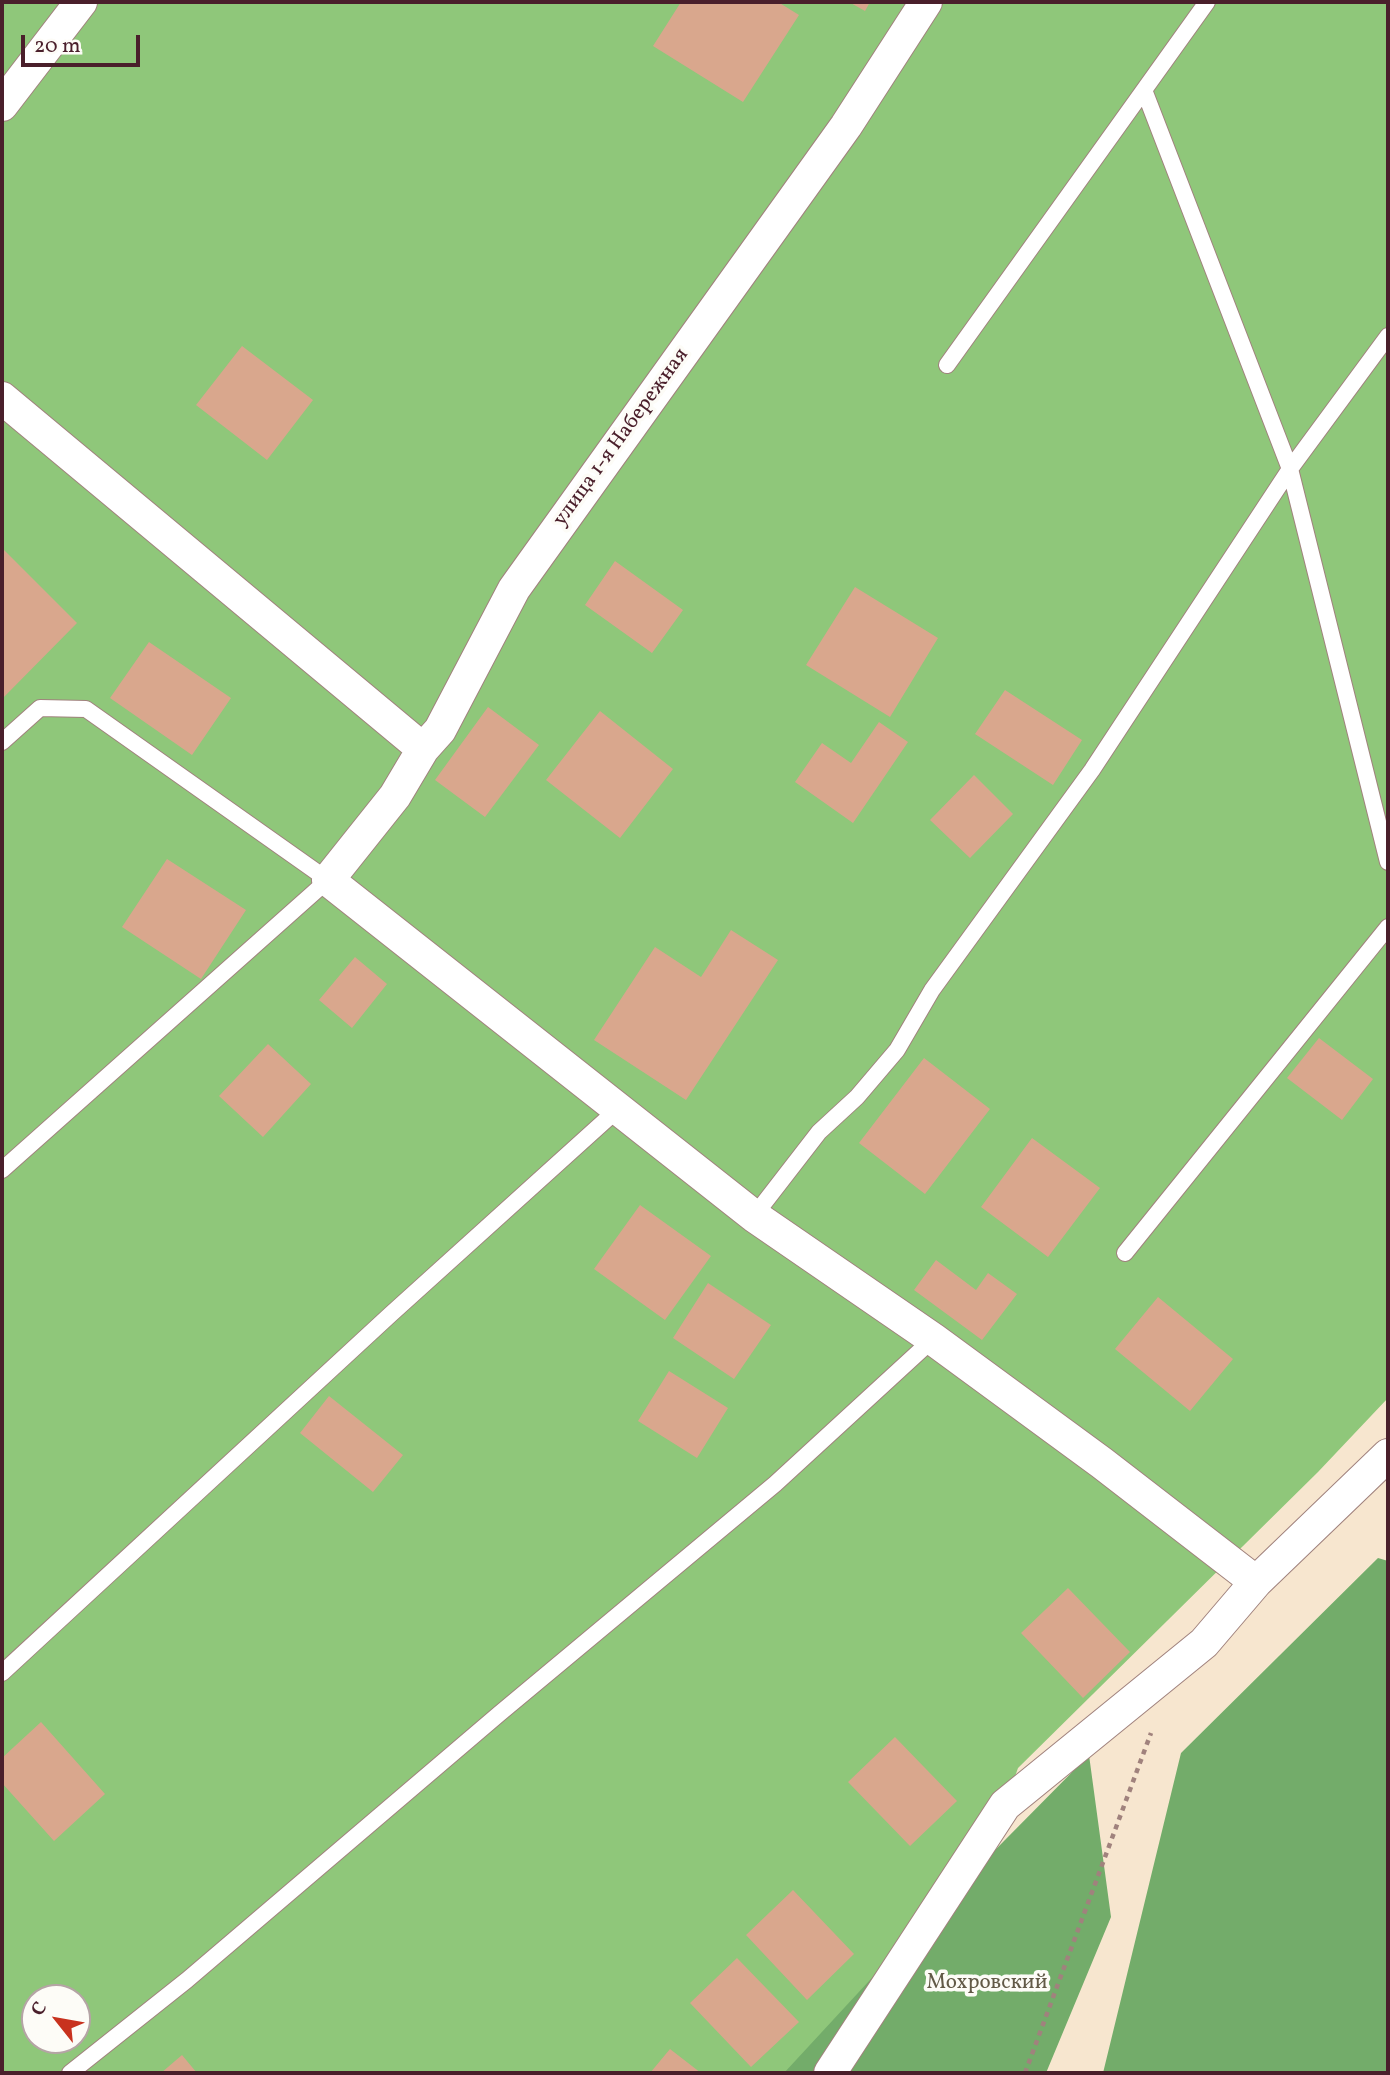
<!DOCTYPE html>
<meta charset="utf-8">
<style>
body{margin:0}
#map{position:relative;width:1390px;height:2075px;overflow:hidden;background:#f7e6cf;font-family:Vollkorn,serif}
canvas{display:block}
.frame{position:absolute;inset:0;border:4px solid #4a1f2b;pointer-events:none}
.north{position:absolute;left:21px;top:1984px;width:70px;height:70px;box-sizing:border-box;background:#fdfcf7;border:2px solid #b5a4a5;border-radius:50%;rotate:301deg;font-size:19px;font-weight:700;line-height:28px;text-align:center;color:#4a1f2b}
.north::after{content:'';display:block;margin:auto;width:24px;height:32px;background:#c8321e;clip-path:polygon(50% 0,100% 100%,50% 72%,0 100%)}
.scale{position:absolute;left:21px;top:35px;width:119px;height:32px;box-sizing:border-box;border:4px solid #4a1f2b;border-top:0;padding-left:9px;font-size:21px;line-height:24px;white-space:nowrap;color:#4a1f2b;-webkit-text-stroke:5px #fdfcf7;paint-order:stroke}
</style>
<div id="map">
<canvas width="1390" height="2075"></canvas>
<div class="frame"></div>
<div class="north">С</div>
<div class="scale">20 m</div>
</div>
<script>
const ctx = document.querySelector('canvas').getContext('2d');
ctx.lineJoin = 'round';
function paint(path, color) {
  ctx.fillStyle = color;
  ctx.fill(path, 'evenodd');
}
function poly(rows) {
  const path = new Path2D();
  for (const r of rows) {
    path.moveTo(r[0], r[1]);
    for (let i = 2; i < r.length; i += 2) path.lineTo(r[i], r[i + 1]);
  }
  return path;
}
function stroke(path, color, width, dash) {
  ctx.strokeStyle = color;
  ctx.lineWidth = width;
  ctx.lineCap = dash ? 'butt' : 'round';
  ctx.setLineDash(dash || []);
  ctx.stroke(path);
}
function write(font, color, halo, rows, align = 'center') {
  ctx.font = font + ' Vollkorn,serif';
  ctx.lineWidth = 7;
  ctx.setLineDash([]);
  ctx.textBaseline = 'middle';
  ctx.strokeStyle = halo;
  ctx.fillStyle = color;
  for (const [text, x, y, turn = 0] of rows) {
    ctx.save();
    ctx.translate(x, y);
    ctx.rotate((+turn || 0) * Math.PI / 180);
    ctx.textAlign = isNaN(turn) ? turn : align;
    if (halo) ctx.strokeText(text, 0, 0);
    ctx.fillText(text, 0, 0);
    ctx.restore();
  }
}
paint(poly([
 [2,2,1388,2,1388,1398,1318,1472,1018,1768,1005,1805,830,2073,2,2073],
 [35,1998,77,1998,77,2040,35,2040]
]), '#8fc77a');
paint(poly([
 [1378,1558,1388,1561,1388,2073,1103,2073,1181,1753],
 [1089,1755,1111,1917,1046,2073,784,2073,918,1928]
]), '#73ac6a');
paint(poly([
 [681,2,778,2,799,15,743,102,653,46],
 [849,2,870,2,865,11],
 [242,346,313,400,267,460,196,405],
 [2,548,77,623,2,699],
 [615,561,683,610,652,653,585,605],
 [855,587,938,638,890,717,806,665],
 [149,642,231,698,192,755,110,698],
 [1005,690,1082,740,1053,785,975,734],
 [488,707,539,745,485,817,435,780],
 [600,711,673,769,620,838,546,780],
 [879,722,908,742,853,823,795,782,822,743,851,763],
 [974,775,1013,814,970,858,930,820],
 [167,859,246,910,201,979,122,927],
 [731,930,778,960,686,1100,594,1040,655,947,701,977],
 [355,957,387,984,352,1028,319,1000],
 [1319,1038,1373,1079,1342,1120,1287,1078],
 [268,1044,311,1084,263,1137,219,1096],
 [924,1058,990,1109,925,1194,859,1143],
 [1032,1138,1100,1188,1048,1257,981,1207],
 [640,1205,711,1256,665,1320,594,1269],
 [936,1260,976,1290,988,1273,1017,1294,982,1340,914,1290],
 [708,1283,771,1325,734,1379,673,1338],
 [1158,1297,1233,1359,1190,1411,1115,1349],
 [669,1371,728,1408,697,1458,638,1421],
 [329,1396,403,1455,373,1492,300,1433],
 [1068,1588,1130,1652,1083,1698,1021,1633],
 [41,1722,105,1794,54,1841,2,1783,2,1758],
 [895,1737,957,1801,910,1846,848,1782],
 [793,1890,854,1954,807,2000,746,1935],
 [737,1958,799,2022,751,2067,690,2003],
 [670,2049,701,2073,650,2073],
 [182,2055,197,2073,161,2073]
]), '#d9a78d');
const service = poly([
 [1144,90,1290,469,1388,862],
 [947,365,1207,2],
 [2,742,40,708,86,709,328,880,2,1170],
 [754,1216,819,1132,857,1097,897,1050,932,990,1092,770,1290,469,1388,336],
 [1125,1253,1388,927],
 [2,1673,391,1314,618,1109],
 [70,2073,187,1980,499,1714,775,1484,933,1339]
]);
const minor = poly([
 [926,2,846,126,514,589,440,730,423,749,395,796,328,880,754,1216,933,1339,1102,1463,1256,1582],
 [2,105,81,2],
 [2,398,423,749],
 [830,2073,1005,1805,1204,1643,1256,1582,1388,1455]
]);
stroke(service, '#a0827d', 18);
stroke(minor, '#a0827d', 34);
stroke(poly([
 [1025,2073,1151,1733]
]), '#a0827d', 4.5, [5, 5]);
stroke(service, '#fff', 16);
stroke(minor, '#fff', 32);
write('21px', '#4a1f2b', '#fdfcf7', [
 ["улица 1-я Набережная",622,438,-54]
]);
write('21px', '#625a47', '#fdfcf7', [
 ["Мохровский",987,1984]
]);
</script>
